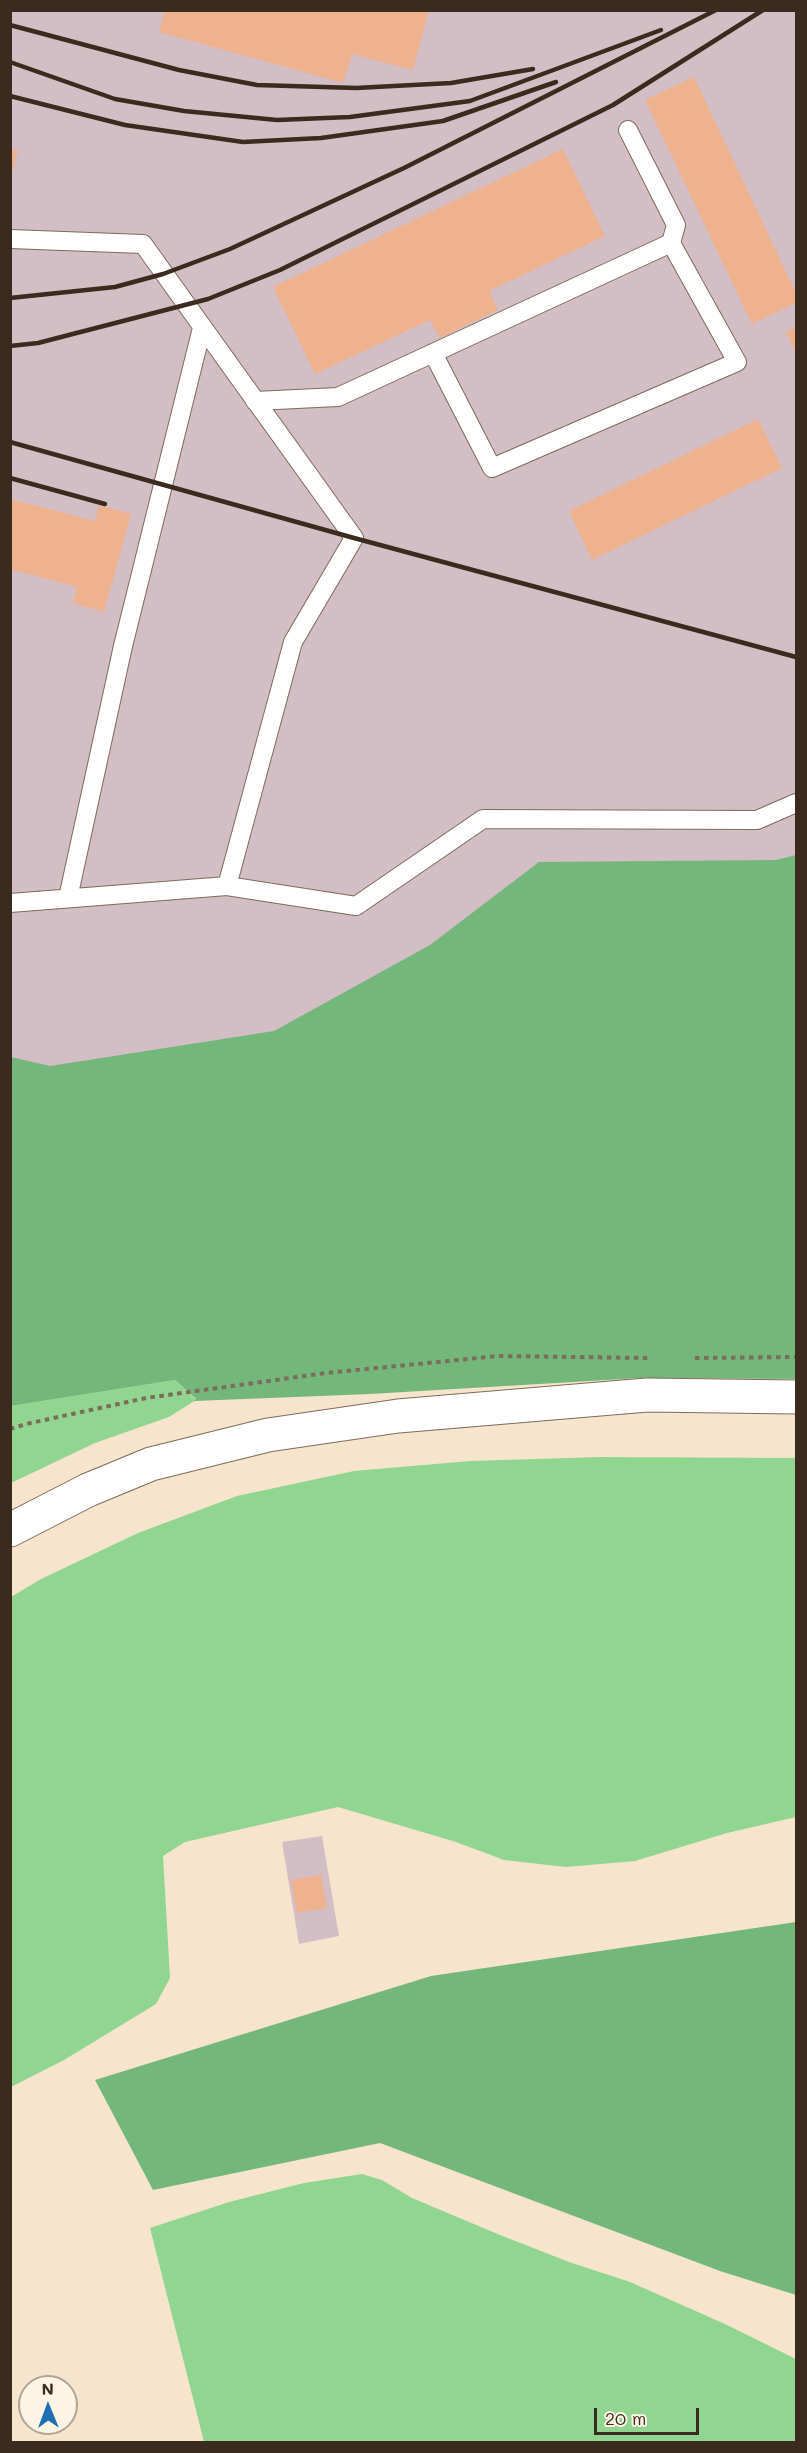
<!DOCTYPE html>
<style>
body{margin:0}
#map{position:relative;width:807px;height:2453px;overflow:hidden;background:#f7e4cc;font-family:Mali,sans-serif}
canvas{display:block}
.frame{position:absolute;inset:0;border:12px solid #3b2a1e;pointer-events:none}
.north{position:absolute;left:18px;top:2375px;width:60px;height:60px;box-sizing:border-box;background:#fcf5e5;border:2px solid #afa495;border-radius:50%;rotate:359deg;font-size:16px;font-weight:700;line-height:24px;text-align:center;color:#3b2a1e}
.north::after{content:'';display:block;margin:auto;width:21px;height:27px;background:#1f6fb2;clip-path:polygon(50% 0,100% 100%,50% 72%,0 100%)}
.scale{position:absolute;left:594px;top:2408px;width:105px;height:27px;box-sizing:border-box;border:3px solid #3b2a1e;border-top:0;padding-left:8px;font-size:18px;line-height:21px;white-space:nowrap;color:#3b2a1e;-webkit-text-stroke:4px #fcf5e5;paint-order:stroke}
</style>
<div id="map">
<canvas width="807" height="2453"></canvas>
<div class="frame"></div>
<div class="north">N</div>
<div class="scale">20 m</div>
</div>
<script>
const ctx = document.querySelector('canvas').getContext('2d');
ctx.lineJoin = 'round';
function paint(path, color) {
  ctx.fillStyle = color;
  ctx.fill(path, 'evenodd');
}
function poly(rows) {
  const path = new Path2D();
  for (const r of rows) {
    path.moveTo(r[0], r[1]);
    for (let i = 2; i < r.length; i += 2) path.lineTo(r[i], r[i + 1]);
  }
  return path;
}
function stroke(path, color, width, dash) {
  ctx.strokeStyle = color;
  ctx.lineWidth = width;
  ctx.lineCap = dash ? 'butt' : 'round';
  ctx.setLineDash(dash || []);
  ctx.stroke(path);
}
paint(poly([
 [11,11,796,11,796,1297,11,1271],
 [322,1836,339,1936,299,1944,282,1842]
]), '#d2bec4');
paint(poly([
 [175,1380,196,1400,169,1417,95,1443,11,1483,11,1406],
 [600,1457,796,1458,796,1817,727,1833,635,1861,566,1867,504,1860,456,1842,338,1807,185,1842,163,1856,170,1978,156,2004,64,2060,11,2087,11,1597,41,1579,138,1533,237,1496,354,1471,470,1461],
 [362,2174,382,2180,412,2198,500,2235,569,2262,630,2282,725,2324,796,2359,796,2442,204,2442,150,2228,229,2202,304,2183]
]), '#91d690');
paint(poly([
 [796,855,796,1379,641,1378,370,1394,194,1401,196,1399,175,1380,11,1406,11,1057,50,1066,274,1031,430,945,539,862,776,860],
 [796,1922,796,2295,720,2271,380,2143,153,2190,95,2080,431,1976]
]), '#74b77a');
paint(poly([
 [165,10,429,10,413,70,352,54,343,83,159,32],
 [694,77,796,293,796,303,752,324,645,100],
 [10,149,18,151,11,177,10,177],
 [563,149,605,236,489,291,498,310,440,338,430,320,315,374,273,287],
 [796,327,796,354,786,332],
 [758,419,782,468,592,560,569,511],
 [10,499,95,521,99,505,131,514,104,612,73,603,77,587,10,569],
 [321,1875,327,1908,297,1913,291,1880]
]), '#efb28f');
const service = poly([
 [10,239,143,244,354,538,293,642,227,886,356,906,483,819,757,820,796,803],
 [433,353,492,468,737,362,671,243],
 [255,401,338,397,671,243,676,225,628,130],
 [68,898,123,646,202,328],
 [10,903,227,886]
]);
const secondary = poly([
 [10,1530,88,1490,151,1464,268,1435,398,1416,647,1395,796,1397]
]);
stroke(service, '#7d6b5b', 20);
stroke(secondary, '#7d6b5b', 35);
stroke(poly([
 [695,1358,796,1357],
 [10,1429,26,1424,146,1398,326,1373,498,1356,648,1358]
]), '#7d6b5b', 4, [4.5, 4.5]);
stroke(service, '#fff', 18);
stroke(secondary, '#fff', 33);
stroke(poly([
 [10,25,179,70,257,85,356,88,451,83,533,69],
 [10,62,115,99,184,111,277,120,350,117,470,101,661,30],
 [10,96,125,125,243,142,321,138,443,121,556,82],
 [10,298,115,287,163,274,230,249,404,168,716,10],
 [10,346,38,343,208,299,280,270,613,105,763,10],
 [10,442,354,538,796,657],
 [10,478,105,504]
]), '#3b2a1e', 4.5);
</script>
